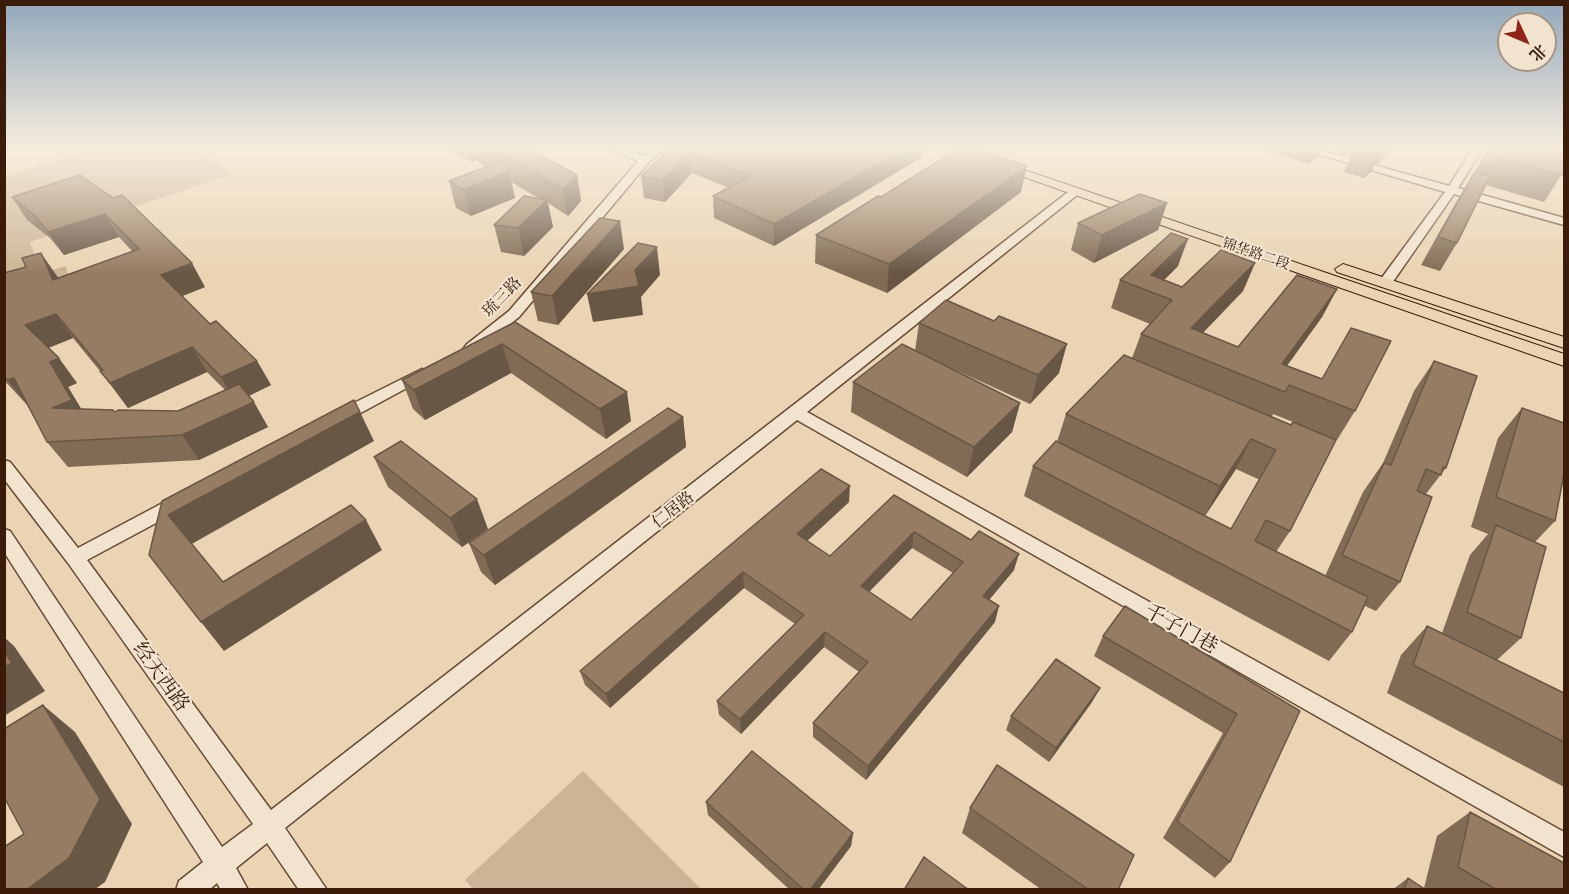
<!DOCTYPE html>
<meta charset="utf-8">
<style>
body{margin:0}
#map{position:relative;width:1569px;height:894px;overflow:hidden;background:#ead4b3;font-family:"Libre Caslon Text","Noto Serif SC",serif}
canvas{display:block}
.frame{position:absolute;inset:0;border:6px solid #3b1c0b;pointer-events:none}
.north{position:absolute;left:1497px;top:12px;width:60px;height:60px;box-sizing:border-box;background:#f1e3ce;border:2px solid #a89380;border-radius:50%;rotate:134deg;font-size:16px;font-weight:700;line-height:24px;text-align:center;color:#3b1c0b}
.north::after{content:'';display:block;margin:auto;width:21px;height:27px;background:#8f2418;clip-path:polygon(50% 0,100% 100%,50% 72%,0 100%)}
</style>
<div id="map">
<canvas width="1569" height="894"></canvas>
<div class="frame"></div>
<div class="north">北</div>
</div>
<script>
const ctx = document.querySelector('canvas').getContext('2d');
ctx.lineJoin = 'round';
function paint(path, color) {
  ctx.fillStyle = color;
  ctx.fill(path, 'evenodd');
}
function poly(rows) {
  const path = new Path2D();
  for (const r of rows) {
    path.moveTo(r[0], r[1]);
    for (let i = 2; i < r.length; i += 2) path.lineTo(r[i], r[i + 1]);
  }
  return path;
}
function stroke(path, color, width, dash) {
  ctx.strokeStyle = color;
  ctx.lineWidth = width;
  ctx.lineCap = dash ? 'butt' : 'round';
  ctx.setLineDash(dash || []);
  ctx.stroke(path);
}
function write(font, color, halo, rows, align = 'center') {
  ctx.font = font + ' "Libre Caslon Text","Noto Serif SC",serif';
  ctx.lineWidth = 4.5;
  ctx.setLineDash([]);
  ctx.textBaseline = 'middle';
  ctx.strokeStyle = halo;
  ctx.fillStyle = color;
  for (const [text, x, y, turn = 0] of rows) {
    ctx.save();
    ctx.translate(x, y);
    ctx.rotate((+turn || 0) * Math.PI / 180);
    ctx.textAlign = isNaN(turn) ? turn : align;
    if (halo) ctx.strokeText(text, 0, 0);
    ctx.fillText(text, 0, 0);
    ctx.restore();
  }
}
paint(poly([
 [94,148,195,148,232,174,30,242,41,273,66,266,72,292,5,314,5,177],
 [583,771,701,889,473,889,465,880]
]), '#ccb596');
const minor = poly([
 [609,148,622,148,644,156,655,148,666,148,649,162,519,317,476,351,466,351,464,348,466,345,509,311,638,161,609,148],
 [1298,148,1313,148,1449,186,1473,148,1483,148,1458,188,1564,218,1564,225,1454,194,1390,286,1380,286,1378,283,1445,192,1298,148],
 [1072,189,1082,191,807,412,1564,832,1564,857,797,420,285,828,327,890,299,890,267,843,236,868,248,890,221,890,217,883,209,890,176,890,179,881,203,862,4,552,4,529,10,531,222,847,253,824,68,563,4,479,4,460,10,462,78,548,172,498,184,498,187,503,184,508,87,560,271,810,1072,189],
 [422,369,430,374,427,377,344,422,332,422,330,418,332,414,422,369]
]);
const major = poly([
 [941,148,960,148,1564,354,1564,366,941,148],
 [1343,264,1564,337,1564,348,1337,272,1335,269,1343,264]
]);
stroke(minor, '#674a35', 3);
stroke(major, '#3b1c0b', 2);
paint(minor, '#f1e3ce');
paint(major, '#ead4b3');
paint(poly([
 [446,148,527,148,577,175,581,201,568,216,548,203,553,227,524,256,501,252,494,225,540,199,511,182,515,198,471,216,456,208,449,181,486,167,476,160,472,162],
 [671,148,923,148,922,157,774,246,714,218,713,196,729,188,692,173,665,202,644,198,641,176],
 [1259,148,1330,148,1327,150,1322,148,1318,156,1308,164],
 [1336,148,1389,148,1379,164,1375,163,1371,172,1364,178,1344,172,1351,156,1334,151],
 [1489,148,1564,171,1544,202,1486,185,1457,243,1440,271,1421,265,1455,204],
 [80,175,205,287,182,296,210,324,257,361,271,385,249,396,268,427,199,460,68,467,47,442,27,405,4,380,4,273,57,276,58,278,133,252,119,237,64,255,50,238,27,220,12,197],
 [73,338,100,371,128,408,207,372,225,390,178,411,115,412,81,409,68,387,77,383,48,348],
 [1021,192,887,293,815,263,816,235,881,197],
 [1167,203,1158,230,1094,263,1071,250,1078,223],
 [624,249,558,325,538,321,531,292],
 [1255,263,1243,291,1203,333,1238,347,1337,289,1322,317,1287,366,1355,411,1337,440,1336,440,1290,531,1276,552,1325,576,1363,492,1383,463,1414,391,1434,361,1446,468,1425,495,1400,582,1376,611,1365,606,1352,632,1329,661,1024,496,1033,466,1057,442,1066,414,1132,358,1141,334,1150,324,1111,308,1120,280,1178,266,1164,280,1182,287],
 [1273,414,1298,424,1291,425,1272,417],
 [1236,469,1260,480,1231,529,1205,516],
 [515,322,631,421,606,439,511,373,425,420,413,409,402,380],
 [919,323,1059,373,1030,404,927,357,1020,403,1012,432,967,477,851,412,853,382,915,351],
 [1522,408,1555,521,1535,542,1521,638,1497,660,1564,693,1564,787,1387,693,1401,655,1427,626,1442,633,1470,555,1488,534,1471,527,1498,438],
 [683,417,686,447,495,585,481,572,469,543],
 [374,457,488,529,462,547,388,487],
 [894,495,1014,570,989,600,995,622,866,780,813,737,813,723,859,672,824,647,741,734,719,715,717,701,795,624,744,588,610,708,585,685,580,671,849,502,807,541,830,556],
 [912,548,953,573,911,620,869,592],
 [1103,636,1300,711,1230,862,1215,878,1163,838,1223,733,1094,656],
 [1100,688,1092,702,1049,762,1006,730,1011,716],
 [706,802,853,833,851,846,818,890,790,890,708,815],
 [970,808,1118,890,1042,890,962,833],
 [1470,812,1564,890,1392,890,1408,878,1424,888,1437,836]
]), '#816b54');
paint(poly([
 [468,148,472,148,476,160,472,162],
 [906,148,923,148,922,157,774,246,774,224],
 [1315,148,1322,148,1318,156,1308,164],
 [1383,148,1371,172,1364,178,1377,153],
 [690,152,692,173,665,202,663,180],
 [1027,166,1021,192,887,293,889,264],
 [509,171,515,198,471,216,463,190],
 [577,175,581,201,568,216,563,189],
 [547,200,553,227,524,256,518,228],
 [1167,203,1158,230,1094,263,1102,235],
 [105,214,119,237,64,255,48,232],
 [620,221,624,249,558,325,552,296],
 [1188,239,1178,266,1152,292,1151,275],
 [657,247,660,275,641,297,643,315,593,322,587,294,635,270],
 [41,253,57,276,70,304,53,280],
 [192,263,205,287,175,299,161,275],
 [1255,263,1243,291,1185,351,1191,328],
 [1337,289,1322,317,1272,386,1282,364],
 [56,314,73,338,43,350,25,325],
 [502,344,511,373,425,420,414,390],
 [1067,344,1059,373,1030,404,1038,375],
 [192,347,207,372,128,408,110,383],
 [59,358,77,383,68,387,91,425,52,408,50,362],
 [257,361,271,385,236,402,221,377],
 [14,378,28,405,8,380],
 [627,392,631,421,606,439,600,409],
 [254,402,268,427,199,460,182,435],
 [1020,403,1012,432,967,477,974,447],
 [360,412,374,441,190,545,168,515],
 [683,417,686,447,495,585,484,555],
 [1251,439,1236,469,1205,516,1220,486],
 [850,486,849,502,797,550,797,534],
 [477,499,488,529,462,547,450,518],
 [366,520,382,550,224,651,201,622],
 [914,532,912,548,859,602,861,586],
 [1019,554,1014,570,979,612,983,596],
 [743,572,744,588,610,708,606,694],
 [999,606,995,622,866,780,868,766],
 [825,632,824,647,741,734,740,719],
 [4,637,14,646,45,691,4,716],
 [1100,688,1092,702,1049,762,1056,748],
 [43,705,75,732,132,824,105,882,94,890,26,890],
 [853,833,851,846,818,890,810,890]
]), '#695745');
const building = poly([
 [491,148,527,148,577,175,563,189,491,148],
 [671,148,906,148,774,224,713,196,751,176,690,152,663,180,641,176,671,148],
 [959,148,971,148,1027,166,889,264,816,235,878,196,881,197,959,148],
 [1360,148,1383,148,1377,153,1360,148],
 [1383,148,1389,148,1384,155,1380,154,1383,148],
 [1490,148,1564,148,1564,171,1562,175,1500,158,1496,166,1481,162,1490,148],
 [504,160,509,171,463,190,449,181,504,160],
 [1475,172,1490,176,1457,243,1438,237,1475,172],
 [80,175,113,198,122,195,192,263,161,275,210,324,216,321,257,361,221,377,192,347,110,383,100,371,103,370,56,314,25,325,59,358,50,362,72,400,52,408,113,410,115,412,118,410,178,411,239,384,254,402,182,435,47,442,14,378,8,380,4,377,4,273,26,267,22,258,41,253,53,280,139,249,105,214,48,232,35,216,12,197,80,175],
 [1140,194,1167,203,1102,235,1078,223,1140,194],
 [524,196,547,200,518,228,494,225,524,196],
 [600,218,620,221,552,296,531,292,600,218],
 [1171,233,1188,239,1151,275,1182,287,1221,250,1255,263,1191,328,1238,347,1297,275,1337,289,1282,364,1322,379,1351,328,1391,341,1355,411,1289,385,1285,392,1141,334,1172,300,1120,280,1171,233],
 [638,243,657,247,635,270,639,286,587,294,638,243],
 [946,300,994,321,999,316,1067,344,1038,375,919,323,946,300],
 [515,322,627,392,600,409,502,344,414,390,402,380,515,322],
 [902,344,1020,403,974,447,853,382,902,344],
 [1124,355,1291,425,1293,422,1336,440,1290,531,1266,520,1255,541,1368,597,1352,632,1033,466,1056,441,1231,529,1276,450,1251,439,1220,486,1066,414,1124,355],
 [1434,361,1477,376,1446,468,1443,467,1441,475,1426,469,1417,491,1432,497,1400,582,1342,555,1384,463,1391,465,1434,361],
 [354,400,360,412,168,515,223,582,351,505,366,520,201,622,149,555,162,501,354,400],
 [668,408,683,417,484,555,469,543,668,408],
 [1522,408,1564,423,1564,474,1555,521,1496,497,1522,408],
 [401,441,477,499,450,518,374,457,401,441],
 [821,469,850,486,797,534,830,556,894,495,971,540,979,531,1019,554,983,596,999,606,868,766,813,723,868,662,825,632,740,719,717,701,804,615,743,572,606,694,580,671,821,469],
 [914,532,963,562,911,620,861,586,914,532],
 [1496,525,1546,547,1521,638,1467,612,1496,525],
 [1125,606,1300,711,1230,862,1177,821,1237,714,1103,636,1125,606],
 [1427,626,1564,693,1564,742,1413,665,1427,626],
 [4,651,12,663,4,667,4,651],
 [1056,659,1100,688,1056,748,1011,716,1056,659],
 [43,705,100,799,69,858,26,890,4,890,4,847,24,834,4,797,4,729,43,705],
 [752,751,853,833,810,890,804,890,706,802,752,751],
 [997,765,1134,855,1118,890,1089,890,970,808,997,765],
 [1470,812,1564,863,1564,890,1497,890,1458,867,1470,812],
 [924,857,969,890,904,890,924,857],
 [1408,878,1426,890,1404,890,1408,878]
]);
paint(building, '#967c62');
stroke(building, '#695745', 1.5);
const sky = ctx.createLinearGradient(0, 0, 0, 273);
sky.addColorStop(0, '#91a8bc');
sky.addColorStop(0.54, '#f6ecdd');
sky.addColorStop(1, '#f6ecdd00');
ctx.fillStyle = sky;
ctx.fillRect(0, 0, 1569, 273);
write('14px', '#3b1c0b', '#f1e3ce', [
 ["锦华路二段",1256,254,19]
]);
write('16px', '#3b1c0b', '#f1e3ce', [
 ["琉三路",502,297,-46],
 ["仁居路",673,510,-38]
]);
write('20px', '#3b1c0b', '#f1e3ce', [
 ["千子门巷",1181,629,29],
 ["经天西路",161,677,54]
]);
</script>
